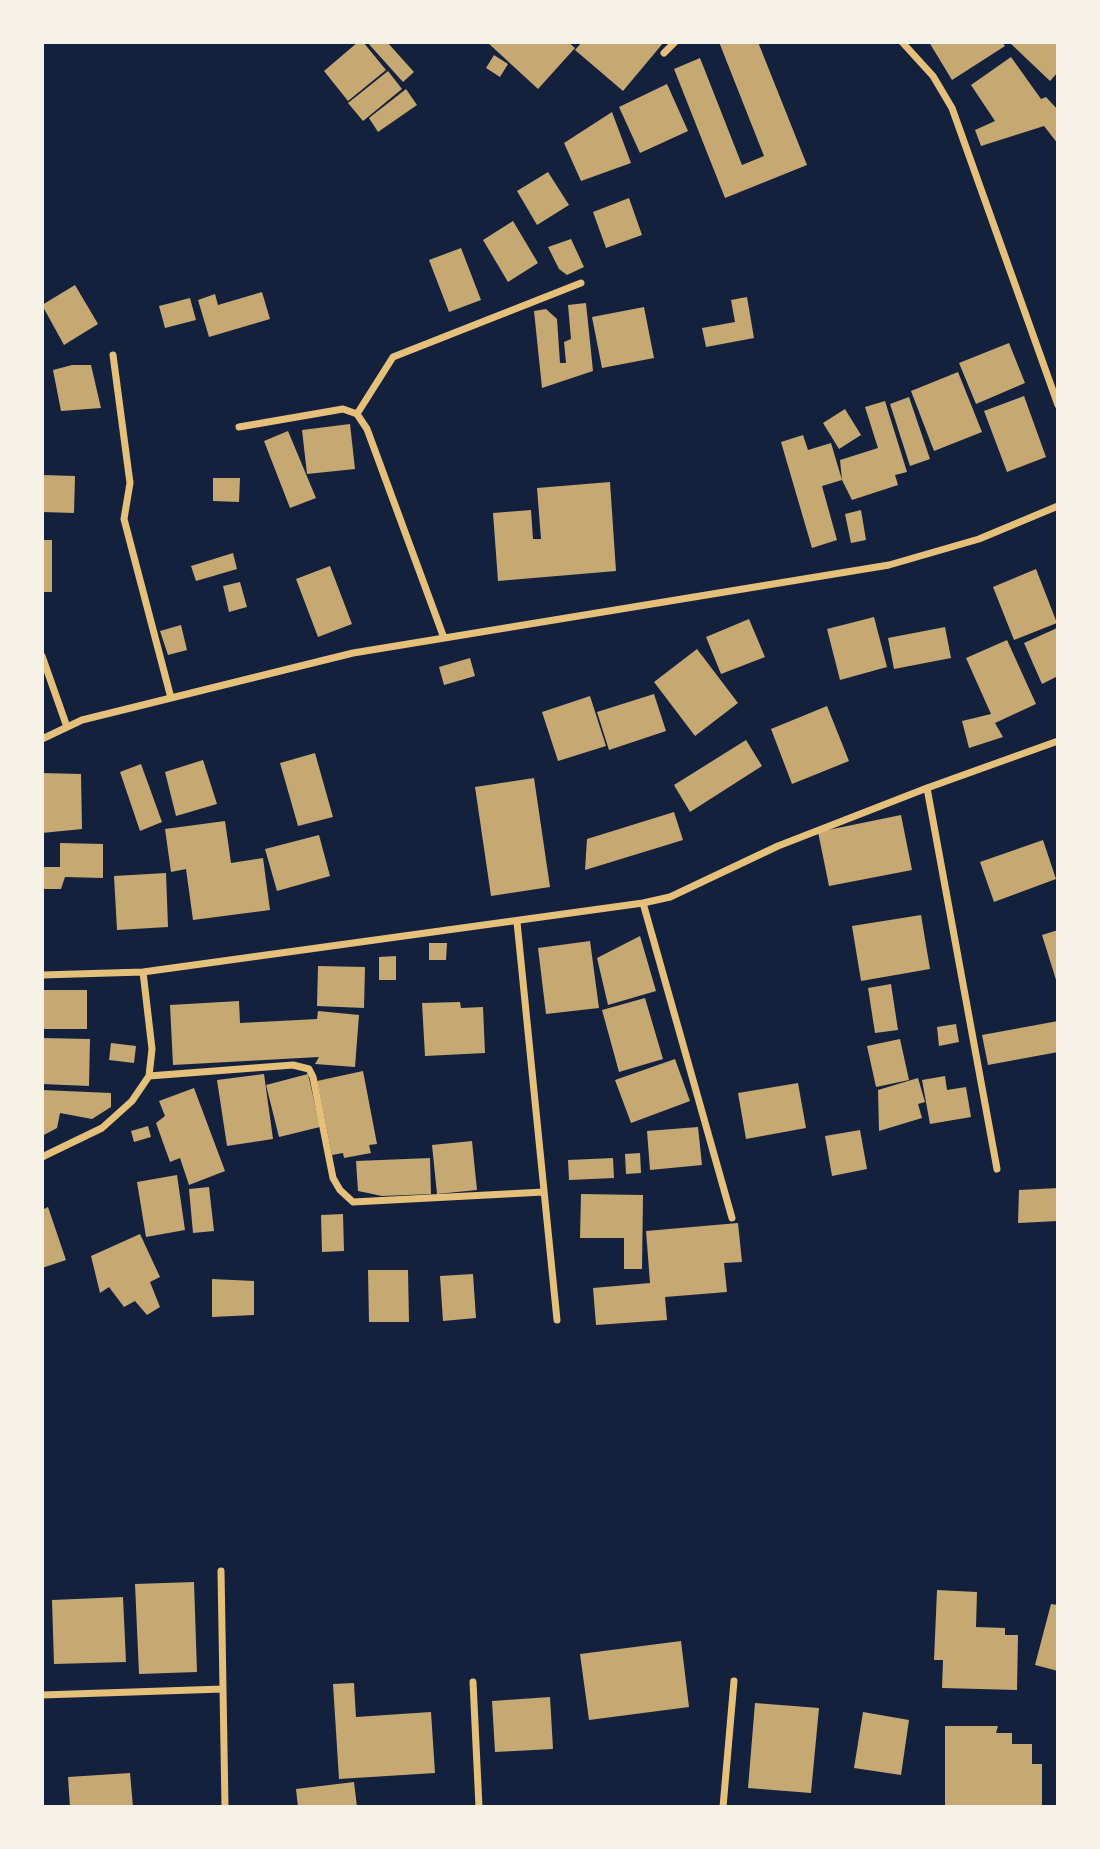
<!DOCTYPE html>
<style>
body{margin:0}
#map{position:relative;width:1100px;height:1849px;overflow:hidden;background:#14213d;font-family:"PT Sans Narrow",sans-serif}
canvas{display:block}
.frame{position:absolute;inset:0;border:44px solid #f6f1e7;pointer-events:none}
</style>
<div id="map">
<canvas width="1100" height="1849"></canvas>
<div class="frame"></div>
</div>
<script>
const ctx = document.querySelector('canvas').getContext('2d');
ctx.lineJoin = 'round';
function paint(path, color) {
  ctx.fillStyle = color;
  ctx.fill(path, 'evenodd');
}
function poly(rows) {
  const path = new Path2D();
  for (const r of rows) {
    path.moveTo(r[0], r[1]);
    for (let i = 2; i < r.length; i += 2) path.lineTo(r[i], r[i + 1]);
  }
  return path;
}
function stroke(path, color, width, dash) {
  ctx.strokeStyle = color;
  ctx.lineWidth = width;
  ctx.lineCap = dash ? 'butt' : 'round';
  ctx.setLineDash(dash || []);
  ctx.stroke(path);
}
paint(poly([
 [358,42,363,42,386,70,348,101,324,71],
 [367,42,387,42,414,72,403,82],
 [487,42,568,42,575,48,538,89],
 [582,42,664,42,623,91,575,50],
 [719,42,758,42,807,165,725,198,674,69,700,58,742,165,764,156],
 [929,42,1002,42,1005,46,952,80],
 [1009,42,1058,42,1058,72,1050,81],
 [494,55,508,64,500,77,486,68],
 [1011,57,1041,99,1046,97,1058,110,1058,144,1044,126,981,146,975,130,995,121,971,85],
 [388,71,402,89,363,121,348,103],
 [667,84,688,131,640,153,619,107],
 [406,89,417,105,378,132,369,118],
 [612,112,631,163,581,181,564,143],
 [548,172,569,205,537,225,517,191],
 [629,198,642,235,606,248,593,212],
 [513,221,538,263,508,282,483,240],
 [571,239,584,267,567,275,559,269,548,247],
 [461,248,481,300,449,312,429,260],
 [75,285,98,324,64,345,42,305],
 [262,292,270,319,209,337,198,300,215,294,218,305],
 [747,297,754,338,706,347,702,328,735,322,731,300],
 [190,298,196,320,165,328,159,306],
 [586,303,593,371,542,388,534,311,546,309,557,319,560,363,566,363,564,342,571,339,568,305],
 [644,307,654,358,602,368,592,317],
 [1009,343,1025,383,976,404,959,363],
 [72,365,91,365,101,408,61,411,53,370],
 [958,372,982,432,934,451,911,391],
 [1024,396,1046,457,1007,472,984,411],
 [909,397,930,459,910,466,890,404],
 [885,401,907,472,895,475,898,485,852,500,842,480,840,460,878,448,865,407],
 [845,409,861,435,839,449,823,423],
 [350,424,355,469,307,474,302,430],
 [288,431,316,498,290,508,264,441],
 [803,435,808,450,831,443,842,480,822,486,837,540,812,548,781,442],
 [42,475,75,476,74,513,42,512],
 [213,478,240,478,239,502,213,501],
 [610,482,616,571,498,581,493,513,531,510,533,539,541,539,537,488],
 [861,510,866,540,851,543,845,514],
 [42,540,52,540,52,592,42,592],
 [233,553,237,569,196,581,191,566],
 [330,566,352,624,318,637,296,579],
 [1036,569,1057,623,1014,640,993,587],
 [240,582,247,607,229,612,223,586],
 [874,617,887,667,840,680,827,629],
 [749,619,765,657,721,674,706,637],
 [181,625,187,650,168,655,160,631],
 [945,627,951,658,894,669,888,638],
 [1057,628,1058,676,1042,684,1024,643],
 [1007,640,1036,704,995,723,1003,737,969,748,962,721,991,714,966,658],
 [697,649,738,703,695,736,654,682],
 [470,658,475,676,444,685,439,667],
 [654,694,666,731,609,750,597,712],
 [590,696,606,746,558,761,542,712],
 [827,706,849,761,792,784,771,729],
 [746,740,762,766,690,812,674,785],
 [315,753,333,817,298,826,280,763],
 [203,760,217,804,176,816,165,772],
 [141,764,162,822,140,831,120,772],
 [42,773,81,774,82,829,42,833],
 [534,778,550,887,491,896,475,787],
 [674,812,683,840,585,870,587,839],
 [901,815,912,870,829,886,818,832],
 [225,821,231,863,263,858,270,910,193,920,186,869,171,872,165,829],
 [319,835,330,876,277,891,265,849],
 [1043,840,1056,879,994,902,980,862],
 [60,843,103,844,103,878,65,877,61,889,42,889,42,867,60,867],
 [166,873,168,927,117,930,114,876],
 [921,915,930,969,861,981,852,926],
 [1058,930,1058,983,1057,983,1042,935],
 [640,936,656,991,608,1005,597,958],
 [590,941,599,1008,546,1014,538,948],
 [429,943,447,943,446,960,429,960],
 [396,956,396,980,379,980,379,957],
 [318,966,365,967,364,1008,317,1006],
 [891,984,898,1030,875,1033,868,988],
 [42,990,87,990,87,1029,42,1029],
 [645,998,663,1059,619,1072,602,1010],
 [239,1001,240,1023,317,1019,318,1011,359,1015,355,1067,315,1064,319,1057,173,1065,170,1005],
 [460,1002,461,1008,483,1007,485,1053,425,1056,422,1003],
 [1058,1021,1058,1052,988,1065,982,1035],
 [956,1024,959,1042,939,1046,937,1027],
 [42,1038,90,1039,89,1086,42,1084],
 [900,1039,909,1080,876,1087,867,1046],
 [111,1043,136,1046,134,1063,109,1060],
 [675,1059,690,1101,631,1123,615,1080],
 [363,1071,377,1144,369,1145,371,1153,344,1158,343,1153,332,1155,317,1081],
 [264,1074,273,1139,227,1146,217,1080],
 [308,1074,320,1127,279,1137,266,1085],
 [945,1076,947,1090,966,1087,971,1117,930,1124,922,1080],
 [918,1078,925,1102,918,1104,922,1118,879,1131,878,1090],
 [798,1083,806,1128,746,1139,738,1093],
 [194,1088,225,1171,189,1185,180,1158,170,1162,156,1123,165,1116,159,1101],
 [42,1090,111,1093,111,1107,92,1119,60,1113,57,1128,42,1136],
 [148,1126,151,1137,134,1142,131,1131],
 [698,1127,702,1165,650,1170,647,1131],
 [860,1130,867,1169,832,1176,825,1136],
 [472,1141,477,1190,437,1194,432,1145],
 [640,1153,641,1173,626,1174,625,1154],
 [430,1158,431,1194,382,1196,358,1191,356,1161],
 [613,1158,614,1178,569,1180,568,1160],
 [177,1175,185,1230,146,1237,137,1182],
 [209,1187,214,1231,193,1233,189,1189],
 [1058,1188,1058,1221,1018,1223,1019,1190],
 [581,1194,643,1195,642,1269,624,1269,624,1238,580,1238],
 [48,1207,66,1260,42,1268,42,1210],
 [343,1214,344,1251,322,1252,321,1215],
 [738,1223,742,1262,724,1263,727,1292,665,1297,667,1320,596,1325,593,1288,650,1283,646,1231],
 [140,1234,160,1277,150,1282,160,1307,147,1315,135,1301,124,1307,109,1287,100,1293,91,1256],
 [368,1270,408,1270,409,1322,369,1322],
 [473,1274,476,1318,443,1321,440,1276],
 [212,1279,254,1281,254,1315,212,1317],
 [194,1582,197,1672,139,1674,135,1584],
 [937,1590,977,1592,976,1627,1005,1628,1005,1635,1018,1635,1017,1690,942,1688,943,1660,934,1660],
 [123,1597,126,1662,54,1664,52,1600],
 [1051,1604,1058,1605,1058,1671,1035,1665],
 [681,1641,689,1707,589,1720,580,1654],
 [354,1683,356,1717,431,1712,435,1773,339,1779,333,1684],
 [550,1697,553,1749,495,1752,492,1701],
 [755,1703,819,1708,811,1793,748,1788],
 [863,1712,909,1720,901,1775,854,1768],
 [945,1726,998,1726,996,1733,1012,1733,1012,1744,1032,1744,1032,1764,1042,1764,1042,1807,945,1807],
 [130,1773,133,1807,70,1807,68,1777],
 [354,1782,357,1807,298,1807,296,1789]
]), '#c6a872');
stroke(poly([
 [902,42,933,76,952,108,1058,405],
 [664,53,675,42],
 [113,355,130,483,124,519,171,698],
 [357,414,393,357,581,283],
 [239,427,343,409,357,414,367,429,444,638],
 [42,656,67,727],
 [42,739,82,720,353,653,889,565,979,539,1058,506],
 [927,788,997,1169],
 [643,903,732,1218],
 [517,922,557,1320],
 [42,975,143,972,643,903,670,897,778,846,927,788,1058,741],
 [149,1076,293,1065,309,1069,313,1077,333,1178,340,1190,353,1202,544,1192],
 [42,1157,102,1128,132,1101,149,1076,152,1049,143,972],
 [221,1571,225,1807],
 [473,1682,479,1807],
 [42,1695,223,1689],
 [723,1807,734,1681]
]), '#e5c07b', 7);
</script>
